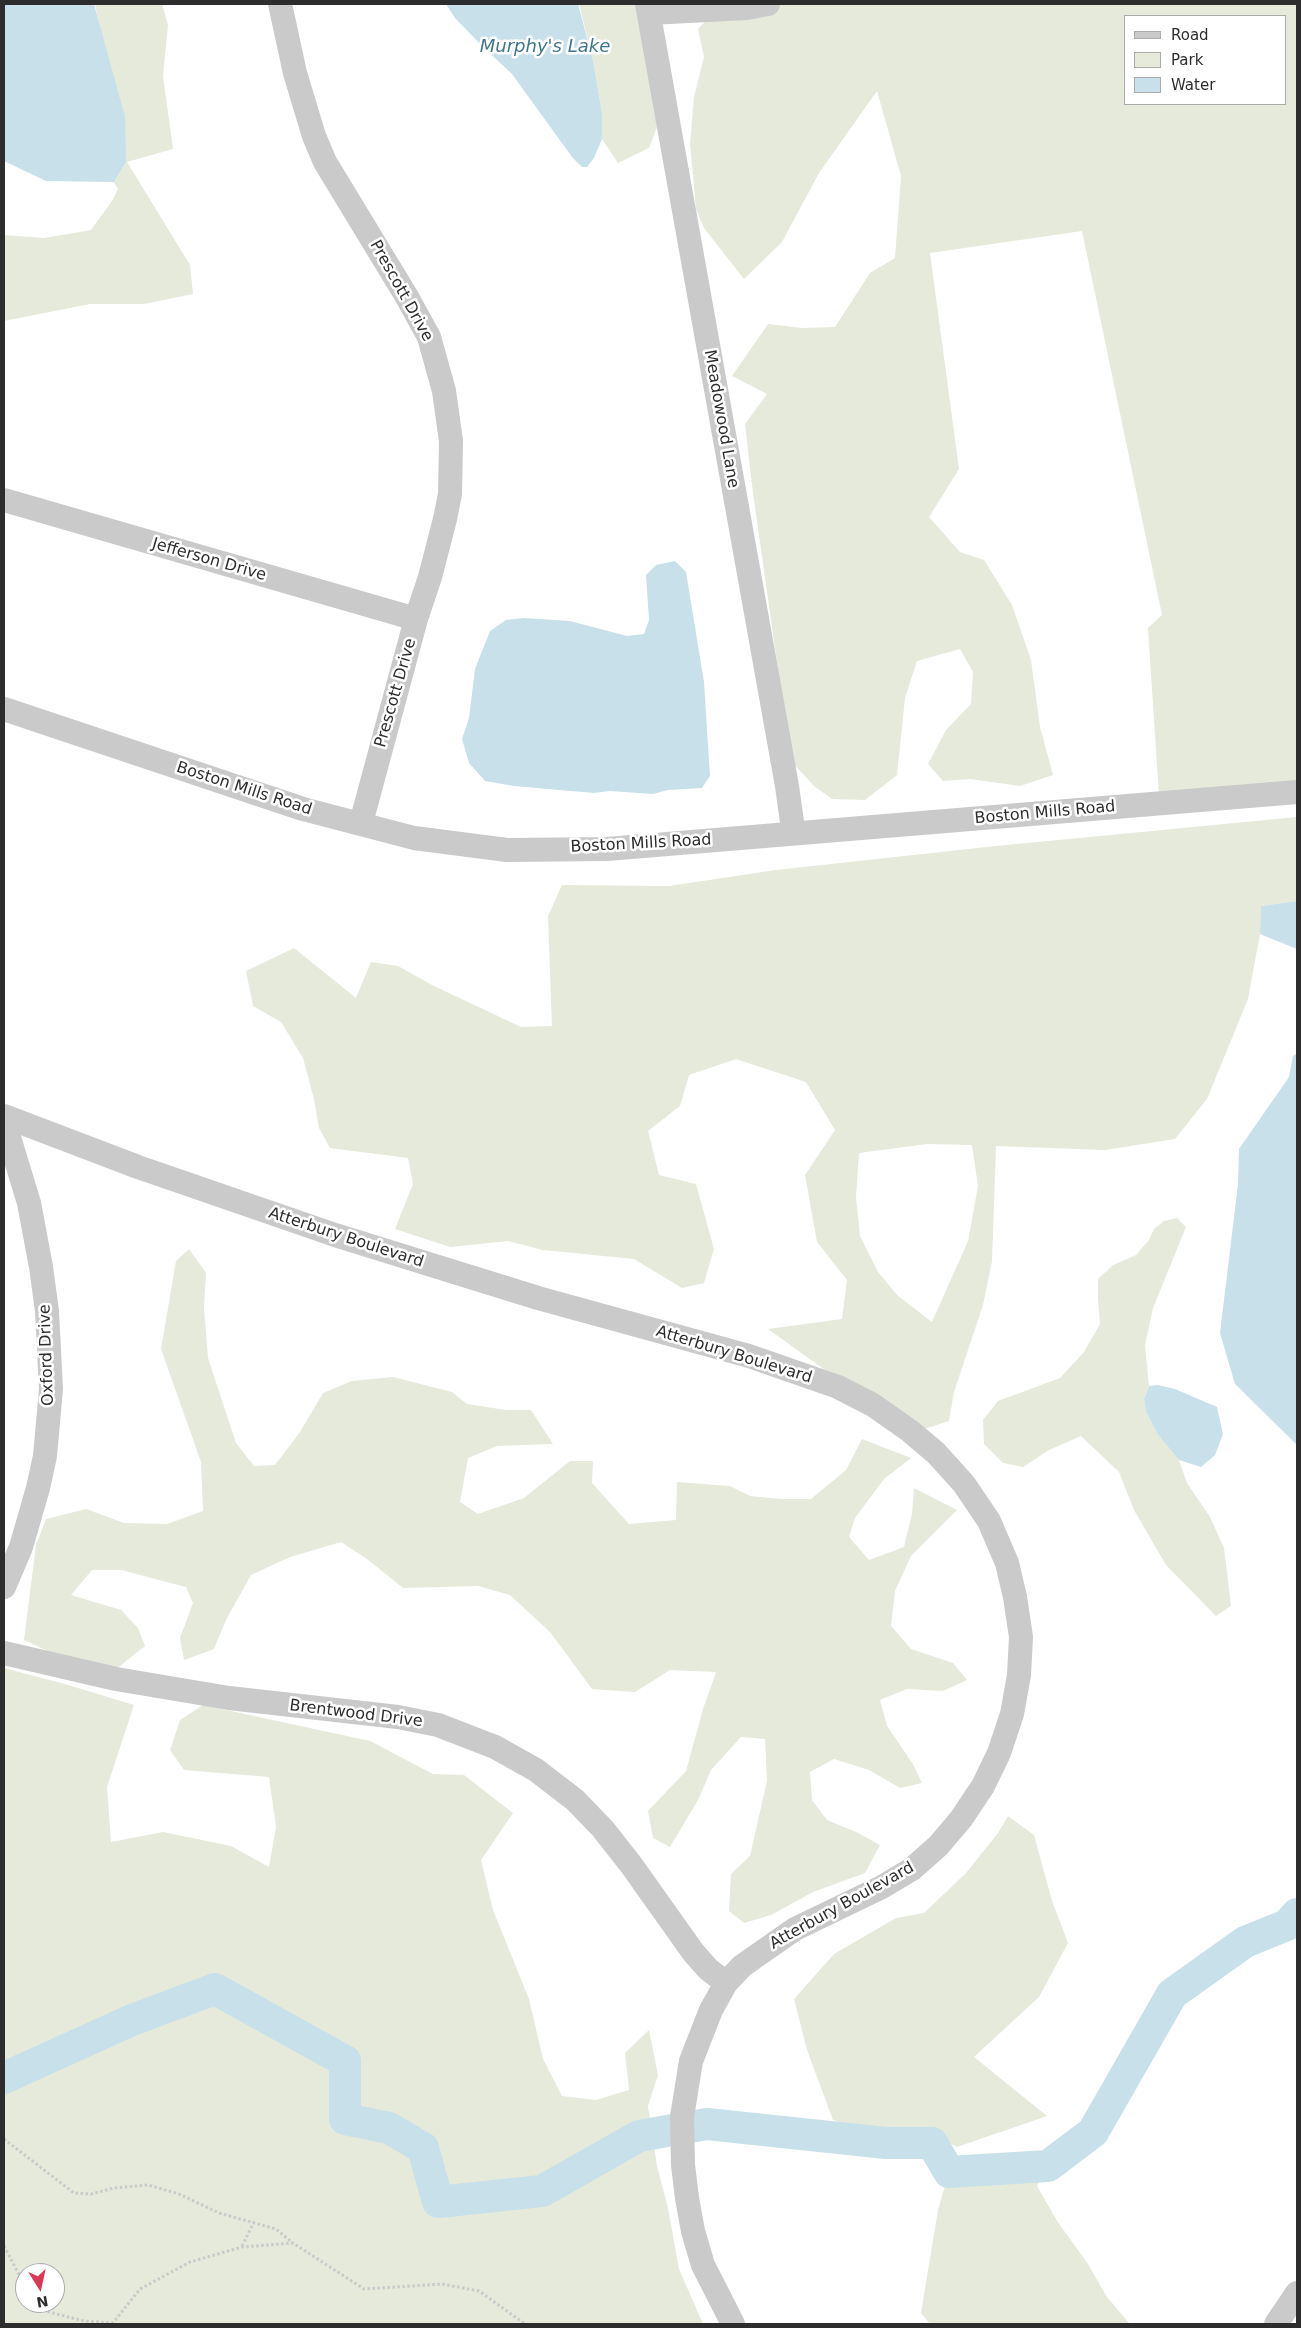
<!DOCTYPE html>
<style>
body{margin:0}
#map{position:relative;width:1301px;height:2328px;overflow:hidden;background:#fff;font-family:"DejaVu Sans",sans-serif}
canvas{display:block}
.frame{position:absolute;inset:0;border:5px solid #2d2d2d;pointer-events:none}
.legend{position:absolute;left:1124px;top:15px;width:162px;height:90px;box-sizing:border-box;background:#fff;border:1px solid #ababab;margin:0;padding:6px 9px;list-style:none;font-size:15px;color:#2d2d2d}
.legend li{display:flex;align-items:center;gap:10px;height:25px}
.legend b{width:25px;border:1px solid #ababab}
.north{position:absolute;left:15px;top:2263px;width:50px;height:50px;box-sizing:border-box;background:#fff;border:1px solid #ababab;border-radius:50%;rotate:170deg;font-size:14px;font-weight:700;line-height:20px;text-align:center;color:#2d2d2d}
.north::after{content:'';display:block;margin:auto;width:18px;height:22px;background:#db3855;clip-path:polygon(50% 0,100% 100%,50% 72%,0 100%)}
</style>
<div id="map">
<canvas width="1301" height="2328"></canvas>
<div class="frame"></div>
<ul class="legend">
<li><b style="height:6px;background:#cacaca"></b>Road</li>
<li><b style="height:14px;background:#e5eadb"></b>Park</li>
<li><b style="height:14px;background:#c8e0e9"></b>Water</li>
</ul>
<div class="north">N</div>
</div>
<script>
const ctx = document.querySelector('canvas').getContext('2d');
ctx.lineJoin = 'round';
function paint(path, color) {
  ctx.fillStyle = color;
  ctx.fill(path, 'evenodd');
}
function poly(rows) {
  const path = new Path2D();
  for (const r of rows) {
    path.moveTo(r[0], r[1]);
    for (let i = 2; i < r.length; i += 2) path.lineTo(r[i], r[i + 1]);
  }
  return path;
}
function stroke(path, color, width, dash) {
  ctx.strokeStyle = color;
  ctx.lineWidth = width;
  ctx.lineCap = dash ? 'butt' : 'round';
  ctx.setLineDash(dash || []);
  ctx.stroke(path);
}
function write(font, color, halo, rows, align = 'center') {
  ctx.font = font + ' "DejaVu Sans",sans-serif';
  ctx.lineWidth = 5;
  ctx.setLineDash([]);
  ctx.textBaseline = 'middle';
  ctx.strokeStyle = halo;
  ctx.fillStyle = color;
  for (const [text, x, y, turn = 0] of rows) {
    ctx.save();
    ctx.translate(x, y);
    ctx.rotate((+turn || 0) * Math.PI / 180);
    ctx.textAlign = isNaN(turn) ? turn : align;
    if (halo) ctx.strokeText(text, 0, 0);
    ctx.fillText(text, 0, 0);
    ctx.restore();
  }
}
paint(poly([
 [95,4,162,4,168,25,163,76,173,149,127,162,190,265,193,294,144,304,90,304,4,321,4,235,44,238,91,230,112,201,118,189,114,182,126,162],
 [579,4,635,4,659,122,649,148,618,163,602,139,602,113,593,60],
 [722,4,1297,4,1297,784,1159,796,1148,628,1162,615,1082,231,930,253,959,469,929,517,960,552,984,560,1012,605,1031,660,1040,727,1053,775,1020,786,970,779,943,781,928,764,946,730,971,704,973,672,960,649,917,661,905,698,897,775,865,800,832,799,814,786,791,761,753,493,745,424,767,394,732,376,768,324,803,328,835,327,870,273,895,258,901,176,877,91,819,173,782,242,744,279,704,228,696,209,690,144,694,97,704,57,698,29],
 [1125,16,1285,16,1285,104,1125,104],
 [1297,817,1297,901,1261,906,1260,934,1248,999,1207,1099,1175,1139,1105,1150,996,1146,992,1261,983,1305,954,1392,949,1421,924,1429,843,1383,768,1329,842,1319,847,1280,817,1242,805,1175,835,1130,806,1082,736,1059,689,1075,680,1106,648,1131,659,1175,696,1184,714,1249,704,1283,682,1288,634,1259,543,1250,508,1241,450,1247,395,1229,413,1184,408,1158,330,1148,319,1128,314,1099,303,1058,281,1022,253,1006,246,971,294,948,356,998,371,962,398,966,432,985,521,1027,552,1026,548,916,562,885,669,886,776,870,996,846],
 [927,1144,972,1145,978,1186,968,1241,932,1322,898,1296,878,1272,860,1236,856,1197,859,1153],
 [1177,1218,1186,1227,1153,1308,1145,1345,1149,1386,1144,1399,1146,1412,1158,1435,1179,1460,1187,1483,1210,1517,1224,1548,1231,1606,1216,1616,1166,1565,1134,1510,1119,1472,1081,1436,1049,1450,1023,1467,1003,1463,984,1444,983,1420,998,1401,1060,1378,1084,1352,1100,1324,1098,1299,1098,1279,1113,1265,1136,1255,1149,1240,1154,1229,1164,1221],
 [189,1249,206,1273,204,1308,208,1358,236,1443,254,1466,275,1465,300,1432,323,1393,352,1381,393,1377,452,1392,467,1404,506,1410,531,1410,553,1444,497,1446,468,1458,460,1502,478,1514,524,1498,570,1461,593,1461,592,1483,629,1524,676,1520,677,1482,730,1486,750,1496,781,1499,811,1499,846,1470,862,1439,911,1458,884,1479,855,1518,849,1537,869,1560,904,1547,912,1514,914,1488,957,1510,911,1556,895,1591,891,1626,911,1649,953,1663,967,1680,943,1691,907,1689,880,1700,887,1726,913,1764,922,1783,900,1788,869,1770,834,1759,810,1772,812,1800,827,1820,856,1832,880,1845,865,1873,813,1892,771,1915,744,1923,729,1911,731,1874,750,1856,767,1781,765,1739,741,1737,711,1770,698,1800,670,1847,653,1838,648,1811,686,1771,703,1709,716,1672,670,1670,635,1692,592,1689,550,1632,510,1595,478,1586,403,1588,367,1559,341,1542,290,1557,251,1575,226,1620,214,1649,184,1660,180,1638,193,1603,186,1587,121,1570,92,1570,71,1595,121,1610,138,1628,145,1646,115,1670,52,1653,24,1640,36,1545,46,1519,86,1509,124,1523,167,1524,203,1511,201,1462,161,1349,176,1261],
 [4,1668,65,1684,134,1705,107,1787,111,1842,163,1832,231,1846,269,1867,276,1827,269,1777,184,1770,170,1750,180,1720,203,1705,370,1741,433,1774,464,1775,513,1813,481,1860,493,1910,529,1999,543,2059,562,2096,596,2100,629,2090,625,2053,649,2030,658,2075,648,2106,657,2166,668,2208,679,2269,703,2324,4,2324],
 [25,2273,55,2273,55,2303,25,2303],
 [1008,1816,1034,1835,1052,1901,1068,1943,1039,1997,974,2057,1047,2116,957,2147,927,2131,882,2134,833,2120,807,2050,794,1999,834,1954,896,1918,924,1913,966,1873,998,1833],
 [1048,2166,1037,2186,1057,2221,1088,2264,1107,2297,1129,2323,930,2324,921,2313,938,2210,949,2172]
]), '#e5eadb');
paint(poly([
 [4,4,94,4,125,117,126,162,114,182,46,181,4,161],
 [446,4,578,4,593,60,602,113,602,139,594,158,587,167,582,167,572,157,512,74,482,46,455,18],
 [675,561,686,572,704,682,710,776,702,788,668,790,653,794,610,791,594,793,514,786,485,781,469,763,462,739,469,718,475,669,490,631,506,620,523,618,570,621,627,636,644,634,649,620,646,575,656,565],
 [1297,901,1297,949,1260,934,1261,906],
 [1297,1053,1297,1445,1235,1384,1220,1333,1238,1184,1239,1149,1289,1077,1293,1056],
 [1158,1385,1175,1389,1217,1407,1223,1434,1215,1455,1201,1467,1179,1460,1158,1435,1146,1412,1144,1399,1149,1386]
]), '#c8e0e9');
stroke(poly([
 [4,2078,132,2020,215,1989,345,2061,345,2119,389,2128,423,2148,438,2202,542,2191,639,2136,707,2124,886,2143,932,2143,949,2172,1048,2166,1093,2132,1172,1994,1245,1942,1287,1925,1297,1914]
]), '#c8e0e9', 32);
stroke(poly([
 [4,2139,74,2193,91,2194,114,2188,148,2185,179,2194,219,2213,276,2229,293,2243],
 [4,2246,25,2286],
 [242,2246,254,2222],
 [35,2303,49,2312,84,2321,112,2323],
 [112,2324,140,2289,190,2262,242,2247,293,2243,364,2289,442,2284,479,2291,525,2324]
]), '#cacaca', 3, [2.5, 2.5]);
stroke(poly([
 [280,4,295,73,314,136,325,162,407,297,429,337,444,391,451,441,450,494,445,519,430,577,416,619,361,823],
 [647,4,787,786,792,822,790,834],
 [649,13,747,8,768,4],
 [4,500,416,619],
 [4,709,303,809,414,838,507,850,607,849,1297,792],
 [4,1116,138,1167,335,1235,538,1298,749,1356,838,1387,873,1405,910,1431,936,1453,964,1484,989,1521,1007,1563,1015,1597,1021,1637,1019,1675,1012,1714,999,1753,983,1786,961,1819,938,1846,912,1869,882,1887,795,1929,742,1966,726,1983,711,2010,691,2061,682,2117,683,2165,687,2198,693,2231,703,2265,733,2324],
 [4,1121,29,1203,41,1267,47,1311,51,1389,45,1456,38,1488,21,1547,4,1587],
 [4,1653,116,1679,229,1698,398,1717,438,1725,495,1747,536,1770,575,1800,603,1829,632,1866,693,1952,708,1969,726,1983],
 [1276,2324,1297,2293]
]), '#cacaca', 24);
write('16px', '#2d2d2d', '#fff', [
 ["Prescott Drive",401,291,61],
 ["Meadowood Lane",721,419,80],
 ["Jefferson Drive",209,560,16],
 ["Prescott Drive",396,693,-74],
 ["Boston Mills Road",244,789,18],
 ["Boston Mills Road",1045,813,-5],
 ["Boston Mills Road",641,844,-3],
 ["Atterbury Boulevard",346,1238,18],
 ["Oxford Drive",47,1355,-92],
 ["Atterbury Boulevard",734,1355,17],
 ["Brentwood Drive",356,1714,7],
 ["Atterbury Boulevard",842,1906,-29]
]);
write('italic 18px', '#40758b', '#fff', [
 ["Murphy's Lake",545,47]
]);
</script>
